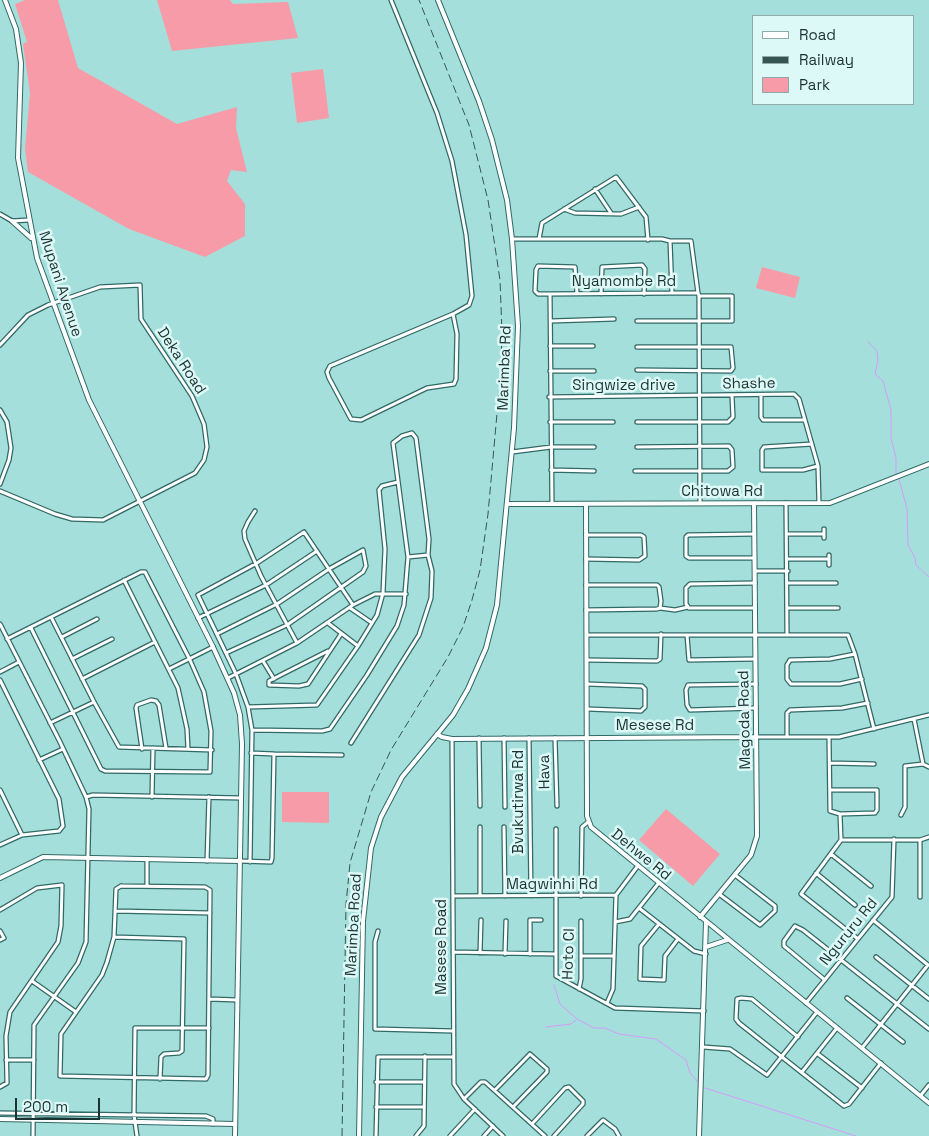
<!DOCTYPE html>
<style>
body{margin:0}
#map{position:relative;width:929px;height:1136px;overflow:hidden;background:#a5dfdb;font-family:"Space Grotesk",sans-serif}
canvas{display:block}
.legend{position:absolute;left:752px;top:15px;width:162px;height:90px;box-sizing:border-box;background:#ddf9f7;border:1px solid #8faaa8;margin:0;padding:6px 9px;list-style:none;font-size:15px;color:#1b3331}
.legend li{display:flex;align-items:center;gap:10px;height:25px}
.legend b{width:25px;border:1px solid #8faaa8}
.scale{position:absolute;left:15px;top:1098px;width:85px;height:22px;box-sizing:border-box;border:2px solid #1b3331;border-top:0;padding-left:6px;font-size:15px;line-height:18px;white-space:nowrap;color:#1b3331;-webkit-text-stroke:4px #ddf9f7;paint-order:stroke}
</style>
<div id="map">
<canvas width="929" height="1136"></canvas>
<ul class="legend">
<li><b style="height:6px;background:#fff"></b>Road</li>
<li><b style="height:6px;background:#365452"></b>Railway</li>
<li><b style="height:14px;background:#f79ba8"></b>Park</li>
</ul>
<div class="scale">200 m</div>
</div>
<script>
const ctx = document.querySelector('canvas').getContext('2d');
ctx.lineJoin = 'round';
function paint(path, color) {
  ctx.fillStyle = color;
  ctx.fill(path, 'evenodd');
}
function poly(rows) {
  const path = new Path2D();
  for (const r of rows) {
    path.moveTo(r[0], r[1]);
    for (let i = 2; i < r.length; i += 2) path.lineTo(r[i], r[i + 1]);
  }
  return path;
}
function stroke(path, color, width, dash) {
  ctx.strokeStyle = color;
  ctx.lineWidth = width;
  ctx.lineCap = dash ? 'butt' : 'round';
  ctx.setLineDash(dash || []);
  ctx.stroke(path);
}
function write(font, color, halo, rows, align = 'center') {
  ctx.font = font + ' "Space Grotesk",sans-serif';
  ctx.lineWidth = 5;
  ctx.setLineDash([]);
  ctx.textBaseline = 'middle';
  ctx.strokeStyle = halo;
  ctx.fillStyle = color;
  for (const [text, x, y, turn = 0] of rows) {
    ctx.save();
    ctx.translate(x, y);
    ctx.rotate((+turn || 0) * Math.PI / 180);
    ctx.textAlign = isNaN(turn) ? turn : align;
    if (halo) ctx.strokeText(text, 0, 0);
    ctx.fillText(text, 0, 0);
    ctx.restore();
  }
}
paint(poly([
 [25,0,58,0,78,68,177,124,237,107,236,128,247,172,231,170,227,181,245,204,245,236,205,257,129,229,28,172,25,149,30,93,23,44,27,42,15,4],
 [157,0,230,0,233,4,288,2,298,38,172,51],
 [323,69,329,118,297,123,291,73],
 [762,267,800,277,795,298,756,288],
 [282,792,329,792,329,823,282,822],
 [666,809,720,854,693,886,639,840]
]), '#f79ba8');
stroke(poly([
 [868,342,877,351,878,360,875,374,883,381,891,410,891,438,896,458,896,474],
 [899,479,907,509,908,545,915,558,916,565,929,577],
 [554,985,560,1004,577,1019,594,1028,605,1028,619,1034,656,1039,686,1060,690,1073,699,1083],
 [546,1027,571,1024,576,1020],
 [705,1088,856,1136]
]), '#d49bfb', 1);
const minor = poly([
 [391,0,437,113,452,161,466,235,472,296,469,305,453,314,330,366,327,372,329,378,351,419,361,420,427,388,454,384,456,379,457,334,453,314],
 [595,189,611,213],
 [564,209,575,213,621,214,639,207],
 [0,214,12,221,29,220],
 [512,239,662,239,670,241,672,293],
 [539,239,542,223,616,177,646,217,648,240],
 [670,241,691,241,698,293],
 [550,294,538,294,535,291,536,270,538,266,575,267,577,293],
 [601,294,602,267,642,265,645,269,644,294],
 [551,321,614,319],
 [637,321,732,321,732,296,699,296],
 [0,345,28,315,48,305,100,287,140,285,141,319,192,396,204,424,207,447,204,460,195,473,103,520,72,519,55,514,0,491],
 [550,346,593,346],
 [637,347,731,347,733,368,731,371,637,370],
 [550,371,594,371],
 [761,395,761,417,763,420,804,420],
 [549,397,794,394,799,399,818,466,819,503],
 [0,410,7,422,11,448,9,460,0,484],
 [550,422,613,422],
 [637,422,728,422,733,417,732,396],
 [812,444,764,447,762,450,762,470,803,470,818,466],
 [512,452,551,447,594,447],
 [551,470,594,471],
 [635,471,728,471,733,467,732,450,729,446,637,447],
 [552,503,550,294,672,293,698,293,699,296,700,503],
 [786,503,787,635],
 [255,511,248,522,244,531,245,539,261,576,297,643],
 [824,529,824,538],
 [754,534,688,535,686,537,686,556,689,558,754,558],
 [787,534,824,534],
 [586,535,641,535,644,537,645,556,639,560,586,559],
 [829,555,829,565],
 [408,557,428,555],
 [787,559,829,559],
 [755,571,788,571],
 [124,580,178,688,187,729,188,749],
 [755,583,690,584,686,588,686,604,689,608,755,608],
 [788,583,836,583],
 [586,585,657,585,659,587,661,601,660,608,657,609,586,610],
 [350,608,372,623],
 [660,608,675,610,688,607],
 [788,608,838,608],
 [198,618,266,585,317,551],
 [328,623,358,646],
 [0,624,60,742,86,797,89,809,86,942,78,963,34,1025,33,1136],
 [217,634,277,604,329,569,363,550,366,566,363,572,287,625,226,653],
 [587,635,848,635,855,654,874,729],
 [687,635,689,660,755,659],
 [62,637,97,619],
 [7,639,141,572,145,572,190,660,204,692,211,731,210,772,105,771,101,769,31,628],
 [328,651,269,681,269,685,299,686,308,684,341,634],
 [855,654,830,659,790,660,787,665,787,679,791,684,840,684,862,679],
 [72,659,112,639],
 [587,660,657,661,660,659,661,634],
 [263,661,274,679],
 [169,669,213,647],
 [0,672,19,662],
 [228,678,297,643,353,605,375,594,406,594],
 [82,679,155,642],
 [0,680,59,799,63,826,59,831,22,835,0,845],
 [587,684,642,686,645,689,645,707,641,711,587,709],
 [756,684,688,685,686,690,687,705,690,710,756,708],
 [94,702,119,747,212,750],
 [248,707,317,705,358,646,377,615,383,593,385,549,379,490,382,486,398,482],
 [914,719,923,764],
 [50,723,94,702,51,617],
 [252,730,322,731,330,729,367,675,397,626,404,605,408,557,393,443,402,436,412,433,416,438,429,539,428,555,432,571,431,598,419,635,351,743],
 [755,737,839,737,929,715],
 [787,737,787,713,790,710,842,708,868,703],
 [829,737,830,811,840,814,841,840,801,894,858,939],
 [479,738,480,806],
 [504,738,505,807],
 [529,738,531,896],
 [555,738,557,806],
 [452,739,454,1084,464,1099,503,1136],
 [142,749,136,708,137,705,151,700,156,701,159,705,166,748],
 [274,754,342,755],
 [39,760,63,749],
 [830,763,874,764],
 [0,790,22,835],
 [830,790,877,790,877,810,875,813,840,814],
 [86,797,93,795,241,798],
 [152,797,153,748],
 [901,815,905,807,905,766,923,764,929,767],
 [480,827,480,896],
 [504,827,505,896],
 [556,829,556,976,615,1008,704,1011],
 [841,840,920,840,929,837],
 [920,840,920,897],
 [831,854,871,886],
 [207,861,209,797],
 [240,861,271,862,272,858,274,754,251,753],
 [250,862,252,730,248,707,236,674,198,595,257,563,304,532,353,605],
 [816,873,855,905],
 [121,886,205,887,210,890,208,1075,206,1079,60,1076,61,1034,102,975,107,962,114,937,116,889,121,886],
 [147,886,147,859],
 [719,894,760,925,775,911,775,906,735,875],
 [453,896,616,895,637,867],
 [581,896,582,827,588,822],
 [639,908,694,951,706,954],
 [0,910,37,888,62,885,61,926,58,942,10,1012,6,1036,7,1083,0,1087],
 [116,911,210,913],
 [615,922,630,919,658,884],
 [659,924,641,946,640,979,664,980,665,956,678,939],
 [0,931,4,938,0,940],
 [378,931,375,942,375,1029,453,1031],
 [114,937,184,939,182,1051,179,1053,164,1054,161,1057,160,1079],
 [453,952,555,954],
 [480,953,481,920],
 [505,954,506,921],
 [530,954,530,920,541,920],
 [582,956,614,956],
 [876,957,929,999],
 [825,980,784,946,784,941,795,926,803,930,929,1029],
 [32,981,76,1012],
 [579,989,581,979,581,921],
 [847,998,903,1042],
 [210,999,237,1000],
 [607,1003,613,989,616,895],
 [806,1003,892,897,894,839],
 [798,1037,752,999,741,998,737,999,736,1019,739,1023,844,1106,849,1104,881,1063],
 [703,1047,730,1049,767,1075,817,1012],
 [862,1048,928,965,873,920],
 [818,1054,862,1088],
 [6,1060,34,1060],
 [802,1072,837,1028],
 [376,1082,424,1082],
 [495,1090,530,1054,547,1069,547,1072,513,1107],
 [921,1095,929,1085],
 [464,1099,481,1082,485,1082,545,1136],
 [376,1107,424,1107],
 [0,1113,206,1116,213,1119,213,1124],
 [532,1124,565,1088,569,1087,583,1101,583,1104,554,1136],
 [137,1136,134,1115,135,1028,209,1028],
 [376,1136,378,1057,453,1057],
 [416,1136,424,1126,425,1056],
 [450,1136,475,1109],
 [484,1136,493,1126],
 [587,1136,603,1120,615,1129,619,1136]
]);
const tertiary = poly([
 [5,0,16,29,21,63,18,158,37,258,89,400,213,647,234,693,240,715,242,744,235,1136],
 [12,221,31,238],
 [507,504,830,503,929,464],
 [586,504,587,816,591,827,929,1103],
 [437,734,442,737,452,739,755,737],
 [0,878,43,857,240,861],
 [700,917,751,855,757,836,754,503],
 [706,947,727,940],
 [0,1119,235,1124],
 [359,1136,363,921,371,848,381,817,402,777,453,715,468,689,486,648,497,605,514,428,518,326,512,239,507,200,492,140,479,101,438,0],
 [699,1136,706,922]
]);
stroke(minor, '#316966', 5.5);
stroke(tertiary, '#316966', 6);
stroke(minor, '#fff', 3);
stroke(tertiary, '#fff', 4);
stroke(poly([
 [342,1136,346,904,350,863,371,792,391,750,448,657,463,627,472,600,480,570,488,514,501,369,502,332,500,280,488,200,469,125,419,0]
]), '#365452', 1, [8, 4]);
write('15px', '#1b3331', '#ddf9f7', [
 ["Nyamombe Rd",624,282],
 ["Mupani Avenue",60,284,72],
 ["Deka Road",181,361,57],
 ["Marimba Rd",505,368,-88],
 ["Shashe",749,384,-1],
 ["Singwize drive",624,386],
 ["Chitowa Rd",722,492],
 ["Magoda Road",745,720,-91],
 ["Mesese Rd",655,726],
 ["Hava",545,772,-91],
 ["Bvukutirwa Rd",519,802,-90],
 ["Dehwe Rd",641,855,39],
 ["Magwinhi Rd",552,885],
 ["Marimba Road",354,925,-87],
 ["Ngururu Rd",849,932,-51],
 ["Masese Road",442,947,-90],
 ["Hoto Cl",569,954,-88]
]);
</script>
